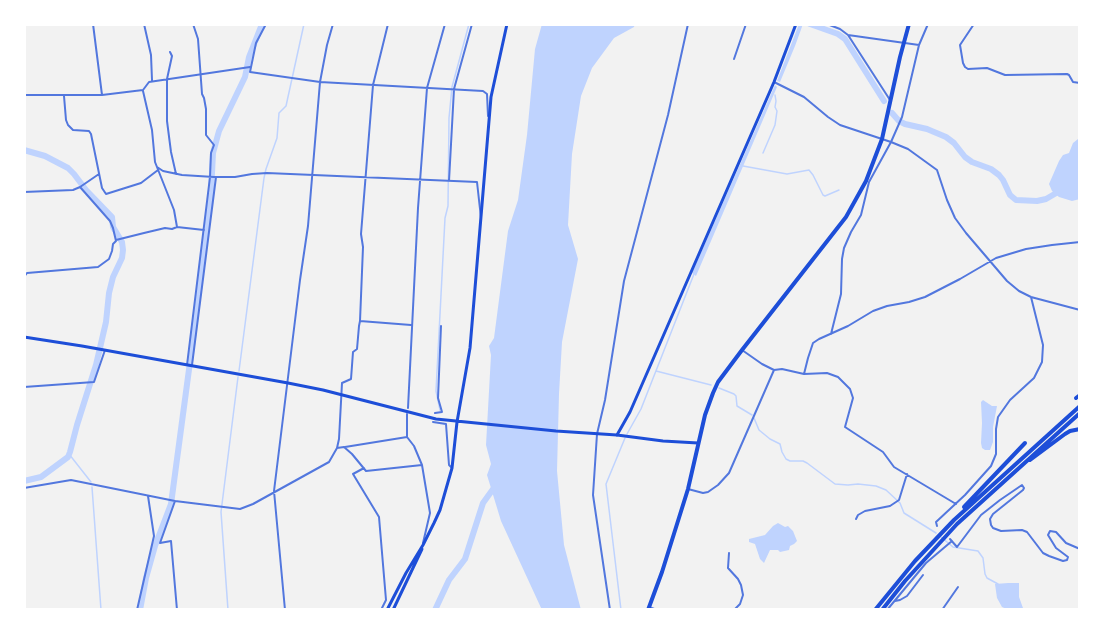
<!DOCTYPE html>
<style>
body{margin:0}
#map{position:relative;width:1104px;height:634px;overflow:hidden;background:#f2f2f2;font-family:"DM Sans",sans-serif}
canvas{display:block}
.frame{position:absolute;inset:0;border:26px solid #fff;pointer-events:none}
</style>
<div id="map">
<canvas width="1104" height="634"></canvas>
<div class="frame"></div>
</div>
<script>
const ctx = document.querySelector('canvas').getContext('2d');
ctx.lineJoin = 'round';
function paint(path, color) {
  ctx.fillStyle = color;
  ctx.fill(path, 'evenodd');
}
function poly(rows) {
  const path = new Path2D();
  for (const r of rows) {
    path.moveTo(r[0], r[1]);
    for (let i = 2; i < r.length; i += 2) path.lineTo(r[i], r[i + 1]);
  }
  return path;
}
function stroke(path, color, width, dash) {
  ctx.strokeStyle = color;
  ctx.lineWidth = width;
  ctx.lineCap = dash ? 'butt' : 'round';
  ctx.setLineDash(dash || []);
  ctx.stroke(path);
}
paint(poly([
 [542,24,635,24,634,27,614,38,592,68,581,96,572,154,568,225,578,259,562,342,559,394,557,471,564,545,581,610,542,610,501,521,487,475,491,464,486,445,491,355,489,346,494,338,508,231,518,200,527,135,535,49],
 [799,24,803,24,795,46,780,82,777,81],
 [775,85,777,87,696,276,692,273],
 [1078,139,1080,139,1080,199,1072,201,1059,197,1052,191,1049,184,1059,161,1063,155,1069,153,1073,143],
 [983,400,992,406,997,406,993,427,993,442,990,450,985,450,982,448,981,443,982,423,981,402],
 [778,523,785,527,788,526,793,531,797,541,794,544,790,546,789,550,780,552,778,550,770,550,764,563,760,559,755,544,749,542,749,539,765,535,773,526],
 [1008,583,1019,583,1019,597,1023,608,1009,610,1002,607,997,598,995,584]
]), '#bfd3fe');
stroke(poly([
 [763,153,775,125,777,111,775,107,776,101,775,95],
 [743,166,787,174,809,170,813,175,823,195,825,196,839,190],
 [239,371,264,178,266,169,277,138,279,113,286,106,304,24],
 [656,371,711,385],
 [719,388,734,394,736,396,737,406,752,415],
 [440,410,436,391,445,218,448,206,449,118,452,87,469,24],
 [754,418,759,430,770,439,780,444,782,452,786,459,790,461,803,461,807,463,835,484,848,485,858,484,876,486,886,490,900,503,904,513,936,533],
 [627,434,641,409,694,274],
 [69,454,91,482],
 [92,487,101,610],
 [941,537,953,547,978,551,983,558,985,574,987,578,998,584],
 [228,610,221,512,238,377],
 [621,610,606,484,625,438]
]), '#bfd3fe', 1.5);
stroke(poly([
 [810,24,838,34,845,39,884,101],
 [892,113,899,121,905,124,927,129,946,137,954,143,965,157,972,162,991,169,999,175,1003,180,1010,195,1016,200,1037,201,1046,199,1058,192,1061,192],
 [24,150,45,156,68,168,74,174,86,190,112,217,113,227,122,242,123,250,122,258,113,277,109,293,106,322,96,365,77,425,70,452,68,457,41,477,24,481],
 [140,610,146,578,155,546,171,504,190,362,211,193,213,153,219,131,245,77,249,57,262,24],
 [435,610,449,580,465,559,483,503,496,485]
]), '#bfd3fe', 6);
stroke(poly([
 [93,24,102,95],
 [144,24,151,55,152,80],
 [266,24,256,43,250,72,320,82,483,91,487,94,488,116],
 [827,24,840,29,848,35,890,100],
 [974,24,960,45,963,63,965,67,968,69,987,68,1005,75,1067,74,1069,75,1073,82,1080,83],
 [848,35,919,45],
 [170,52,172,56,167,79,167,121,171,152,176,174],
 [734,59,746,24],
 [143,91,152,130,155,162,174,210,177,227],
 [24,95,102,95,143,90,149,82,250,67],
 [64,96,66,120,68,125,73,130,89,131,91,134,102,188,106,194,141,183,158,170],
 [891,142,908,149,937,170,947,200,955,218,966,233,1007,281,1019,291,1031,297,1080,310],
 [157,167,163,171,182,175,214,177,235,177,252,174,267,173,477,182,481,218],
 [449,181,454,89,472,24],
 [80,187,99,174],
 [24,192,73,190,80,187],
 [116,240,144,233,165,228,172,229,177,227,204,230],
 [24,277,27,273,98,267,109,259,112,251,113,244,116,241,113,228,110,221,80,187],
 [360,321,411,325],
 [831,334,841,294,842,259,844,248,851,232,861,215,869,182,891,142,902,117,919,45,928,24],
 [742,350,762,364,774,370,782,369,804,374,827,373,838,377,850,389,853,398,845,427,883,452,894,467,956,504],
 [187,365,210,177,211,153,214,145,206,135,206,109,204,98,202,94,198,39,193,24],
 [192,365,216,177],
 [804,374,808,358,813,343,819,339,848,326,873,311,887,306,909,302,925,297,960,279,996,258,1026,249,1052,245,1080,242],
 [24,387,94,382,105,350],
 [408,408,418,208,427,88,445,24],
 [435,413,442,412,438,398,441,326],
 [407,414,407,437,414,446,422,465,430,513,423,543],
 [433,422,446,424,449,465,452,468],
 [345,447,407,437],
 [337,448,344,447,352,454,366,471,422,465],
 [364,468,353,474,379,517,386,600,381,610],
 [24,488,71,480,175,501,240,509,253,504,329,462,337,448,339,439,342,383,351,379,353,352,357,349,359,326,360,321,363,247,361,234,373,85,388,24],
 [688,489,703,493,708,492,718,485,729,473,774,370],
 [175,501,160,543,171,541,177,610],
 [856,519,858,515,865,511,890,506,899,500,907,474],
 [937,526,936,522,965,495,991,466,996,454,996,429,998,417,1010,400,1034,378,1042,362,1043,345,1031,297],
 [950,539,957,547,981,515,1000,500,1022,485,1024,488,1023,490,993,514,990,519,991,525,993,528,1001,531,1022,530,1027,532,1043,553,1049,556,1063,561,1067,560,1068,557,1056,548,1048,535,1050,531,1056,532,1066,543,1080,549],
 [729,553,728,568,738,579,741,585,743,595,740,604,734,610],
 [895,601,900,600,907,596,923,575],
 [649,607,657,610],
 [137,610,154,536,148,496],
 [285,610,274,491,300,280,308,226,320,82,327,45,333,24],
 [610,610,593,495,597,434,605,400,624,281,668,115,688,24],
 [887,610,926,563,952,541],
 [942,610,958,587]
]), '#5277de', 2);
stroke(poly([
 [774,82,804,97,828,117,840,125,891,142]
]), '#5277de', 2);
stroke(poly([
 [24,337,82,346,288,383,323,390,436,419,556,431,617,435],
 [387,610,406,573,423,545,434,523,440,510,452,468,457,422,470,348,491,97,507,24],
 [393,610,422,549]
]), '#1d4ed8', 3);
stroke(poly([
 [698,443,663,441,617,435,630,412,774,82,796,24]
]), '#1d4ed8', 3);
stroke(poly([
 [648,610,662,572,688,489,705,415,713,393,718,382,742,350,846,217,866,181,882,139,900,57,909,24]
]), '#1d4ed8', 4);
stroke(poly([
 [1076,398,1080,395],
 [1030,460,1065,434,1070,431,1080,429],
 [964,507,1025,443],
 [875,610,915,561,954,520,1080,406],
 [882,610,905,581,957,524,1080,413]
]), '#1d4ed8', 4);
</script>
